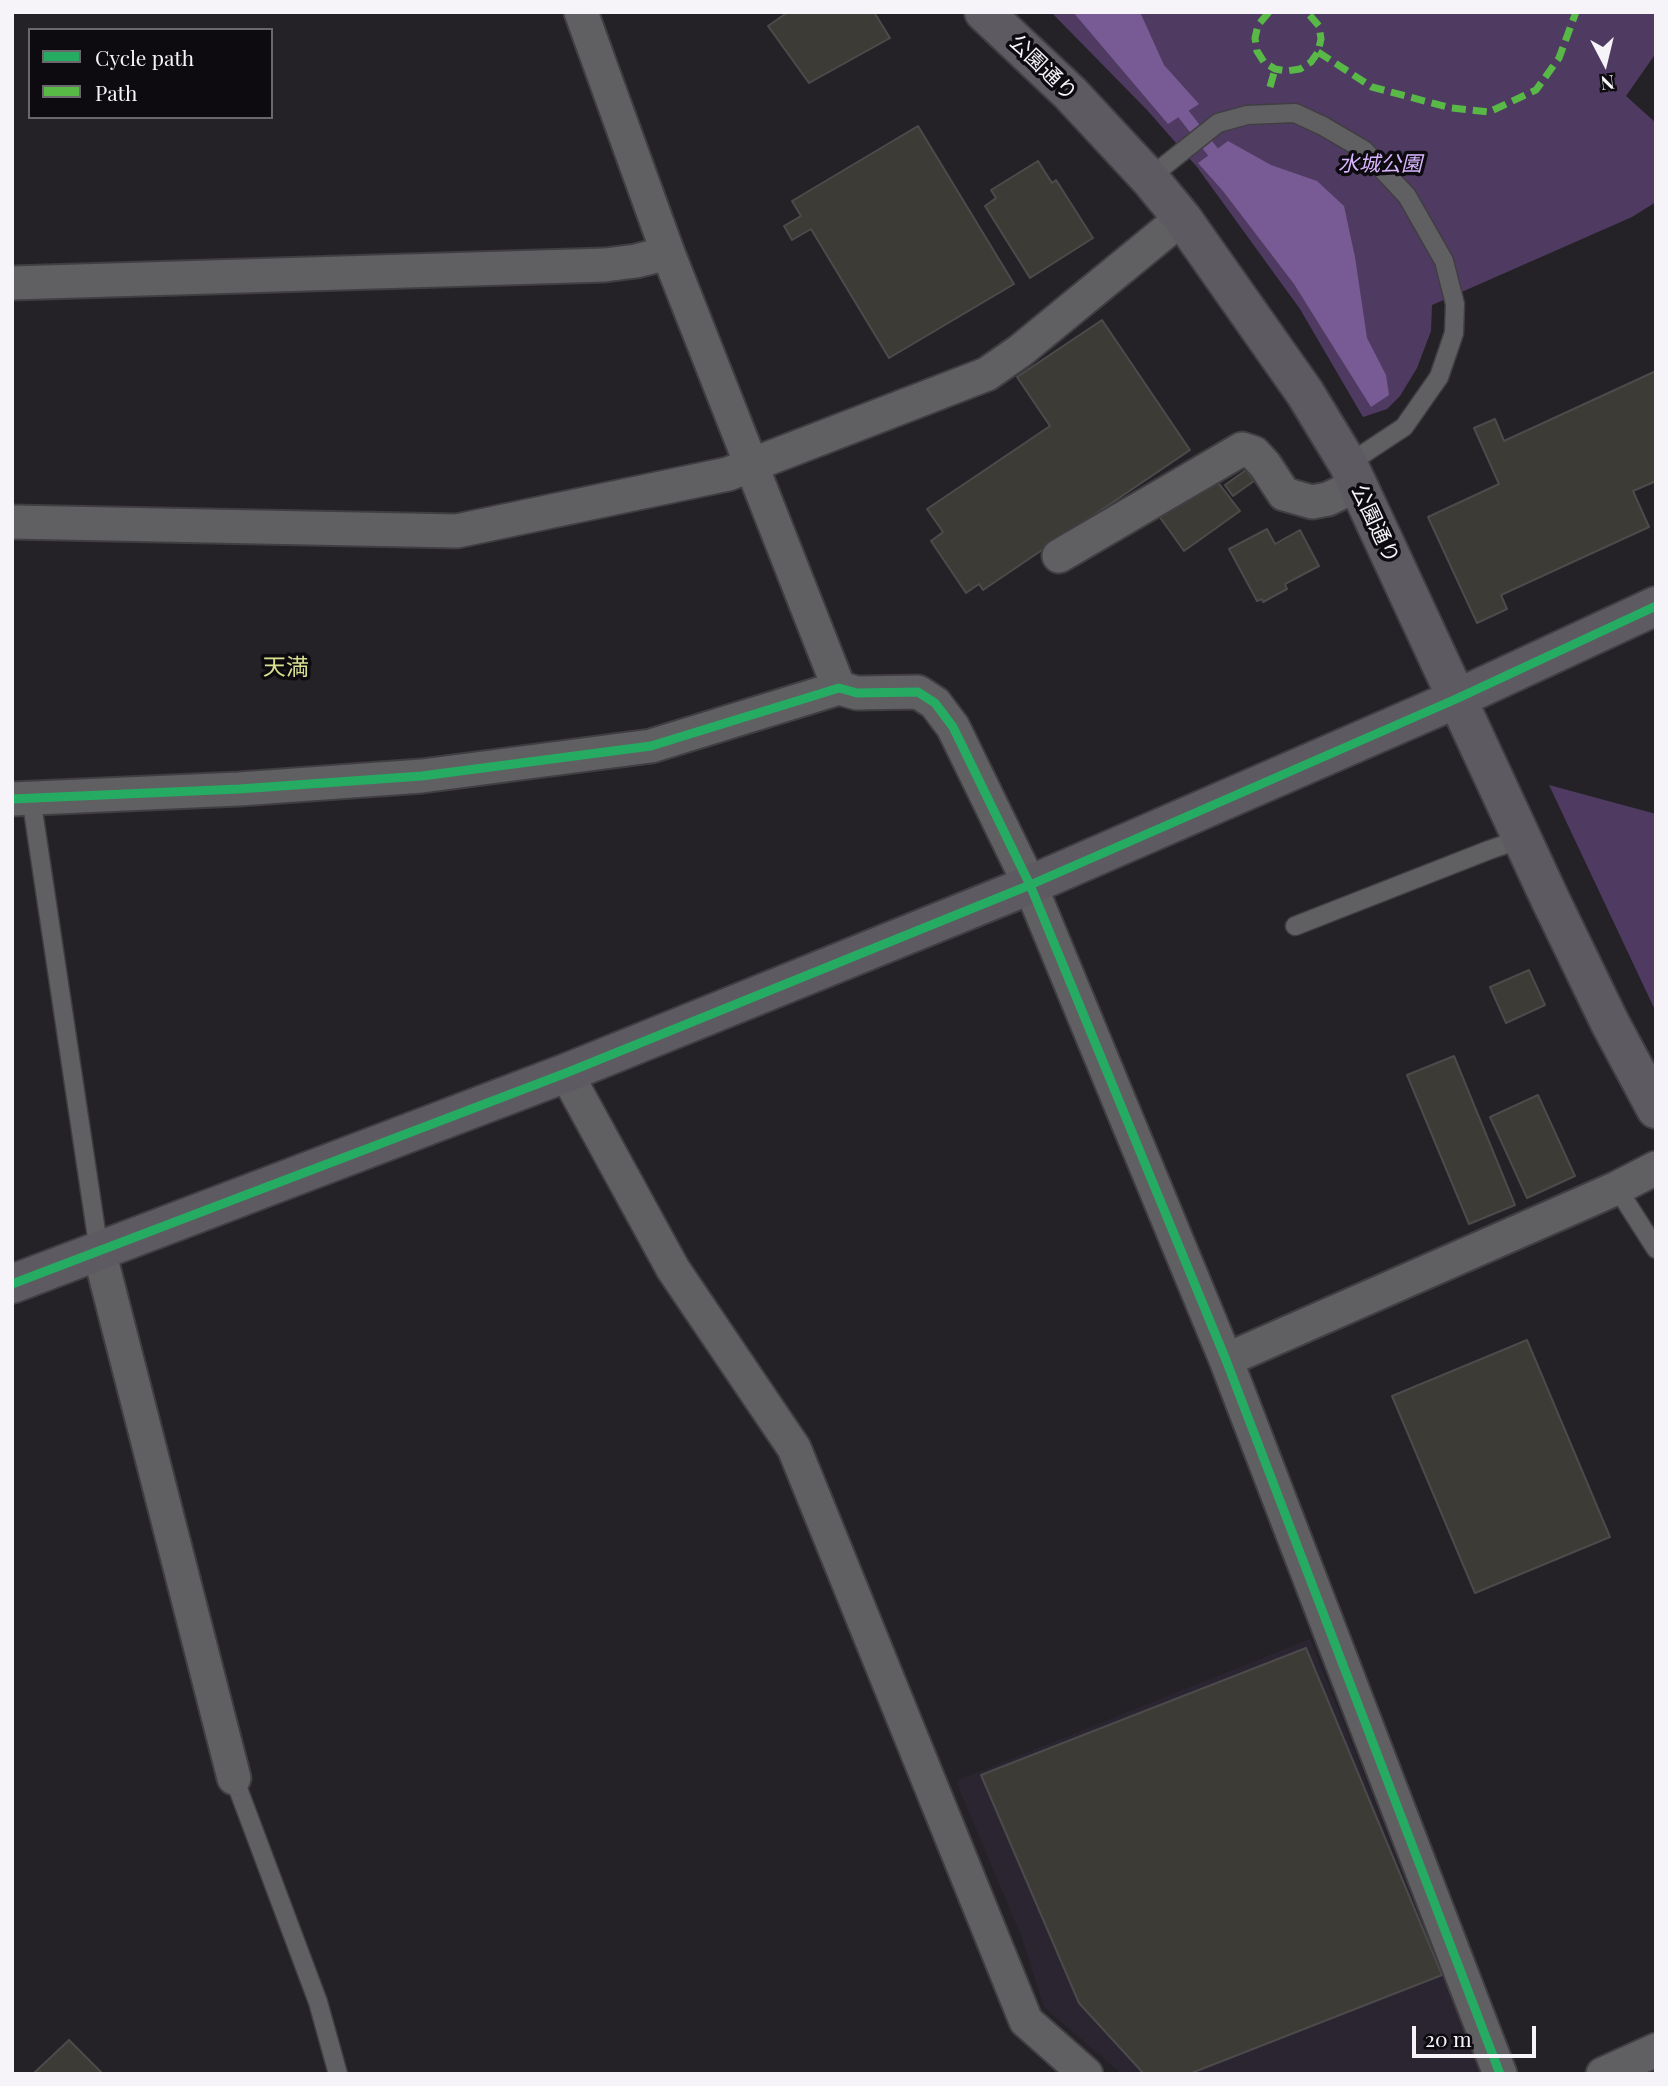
<!DOCTYPE html>
<meta charset="utf-8">
<style>
body{margin:0}
#map{position:relative;width:1668px;height:2086px;overflow:hidden;background:#252227;font-family:"Playfair Display",serif}
canvas{display:block}
.frame{position:absolute;inset:0;border:14px solid #f6f3f9;pointer-events:none}
.legend{position:absolute;left:28px;top:28px;width:245px;height:91px;box-sizing:border-box;background:#0d0b0f;border:2px solid #6a686d;margin:0;padding:9px 12px;list-style:none;font-size:21px;color:#f6f3f9}
.legend li{display:flex;align-items:center;gap:14px;height:35px}
.legend b{width:35px;border:2px solid #6a686d}
.north{position:absolute;left:1570px;top:28px;width:70px;height:70px;-webkit-text-stroke:5px #0d0b0f;paint-order:stroke;rotate:173deg;font-size:19px;font-weight:700;line-height:28px;text-align:center;color:#f6f3f9}
.north::after{content:'';display:block;margin:auto;width:24px;height:32px;background:#f6f3f9;clip-path:polygon(50% 0,100% 100%,50% 72%,0 100%)}
.scale{position:absolute;left:1412px;top:2026px;width:124px;height:32px;box-sizing:border-box;border:4px solid #f6f3f9;border-top:0;padding-left:9px;font-size:21px;line-height:24px;white-space:nowrap;color:#f6f3f9;-webkit-text-stroke:5px #0d0b0f;paint-order:stroke}
</style>
<div id="map">
<canvas width="1668" height="2086"></canvas>
<div class="frame"></div>
<ul class="legend">
<li><b style="height:9px;background:#26ab63"></b>Cycle path</li>
<li><b style="height:9px;background:#58b947"></b>Path</li>
</ul>
<div class="north">N</div>
<div class="scale">20 m</div>
</div>
<script>
const ctx = document.querySelector('canvas').getContext('2d');
ctx.lineJoin = 'round';
function paint(path, color) {
  ctx.fillStyle = color;
  ctx.fill(path, 'evenodd');
}
function poly(rows) {
  const path = new Path2D();
  for (const r of rows) {
    path.moveTo(r[0], r[1]);
    for (let i = 2; i < r.length; i += 2) path.lineTo(r[i], r[i + 1]);
  }
  return path;
}
function stroke(path, color, width, dash) {
  ctx.strokeStyle = color;
  ctx.lineWidth = width;
  ctx.lineCap = dash ? 'butt' : 'round';
  ctx.setLineDash(dash || []);
  ctx.stroke(path);
}
function write(font, color, halo, rows, align = 'center') {
  ctx.font = font + ' "Playfair Display","Noto Sans JP",serif';
  ctx.lineWidth = 7;
  ctx.setLineDash([]);
  ctx.textBaseline = 'middle';
  ctx.strokeStyle = halo;
  ctx.fillStyle = color;
  for (const [text, x, y, turn = 0] of rows) {
    ctx.save();
    ctx.translate(x, y);
    ctx.rotate((+turn || 0) * Math.PI / 180);
    ctx.textAlign = isNaN(turn) ? turn : align;
    if (halo) ctx.strokeText(text, 0, 0);
    ctx.fillText(text, 0, 0);
    ctx.restore();
  }
}
paint(poly([
 [1310,1639,1482,2074,1122,2074,1044,2007,1022,1938,956,1781]
]), '#2b2531');
paint(poly([
 [1051,12,1656,12,1656,53,1626,96,1656,123,1656,202,1632,217,1432,305,1431,331,1417,368,1400,396,1387,409,1363,417,1300,309,1197,167,1148,111],
 [1549,785,1656,814,1656,1012]
]), '#4f3b61');
paint(poly([
 [1073,12,1140,12,1164,65,1199,104,1168,124],
 [1228,141,1271,165,1317,181,1344,206,1355,257,1367,338,1386,375,1389,395,1371,407,1294,284,1223,191,1198,163]
]), '#785a94');
stroke(poly([
 [1175,103,1213,152]
]), '#785a94', 12);
const building = poly([
 [788,12,874,12,890,38,809,83,768,26,788,12],
 [918,126,1014,284,889,358,811,229,792,240,784,226,801,216,792,201,918,126],
 [1038,161,1052,183,1056,180,1093,238,1030,278,985,206,996,198,991,190,1038,161],
 [1102,320,1190,450,983,590,979,584,966,593,931,541,943,532,927,509,1050,426,1017,377,1102,320],
 [1656,371,1656,481,1633,491,1649,527,1501,595,1507,609,1477,623,1428,517,1499,484,1474,428,1495,419,1504,441,1656,371],
 [1246,470,1254,481,1233,496,1225,485,1246,470],
 [1213,476,1240,511,1184,551,1159,516,1213,476],
 [1267,529,1275,544,1300,530,1319,566,1285,584,1287,589,1263,602,1262,599,1257,601,1229,549,1267,529],
 [1529,970,1545,1005,1506,1023,1490,987,1529,970],
 [1454,1056,1515,1205,1469,1224,1407,1075,1454,1056],
 [1538,1095,1575,1176,1527,1198,1490,1117,1538,1095],
 [1527,1340,1610,1537,1475,1593,1392,1396,1527,1340],
 [1306,1648,1442,1975,1189,2074,1144,2074,1079,2003,981,1775,1306,1648],
 [69,2040,102,2073,33,2074,69,2040]
]);
paint(building, '#3d3b36');
stroke(building, '#4c4b4b', 2);
const lane = poly([
 [1149,178,1218,123,1247,115,1295,113,1323,126,1364,150,1407,196,1444,261,1455,304,1454,333,1439,377,1404,427,1348,464],
 [31,797,99,1251],
 [1295,926,1489,850,1521,839],
 [1617,1188,1656,1249],
 [234,1778,318,2002,338,2074]
]);
const street = poly([
 [581,12,668,253,839,688],
 [12,283,605,265,636,261,668,253],
 [12,522,457,531,728,474,987,374,1020,351,1182,218],
 [1059,556,1242,449,1254,453,1265,465,1284,494,1312,502,1328,499,1357,485],
 [12,799,239,789,422,776,651,746,839,688,857,693,918,692,935,703,953,727,1030,885,1226,1360,1500,2074],
 [566,1073,673,1269,794,1448,1026,2021,1086,2074],
 [99,1251,234,1778],
 [1226,1360,1617,1188,1656,1168],
 [1603,2074,1656,2050]
]);
const secondary = poly([
 [984,12,1070,93,1149,178,1182,218,1305,393,1348,464,1550,899,1610,1023,1656,1109],
 [12,1284,566,1073,1030,885,1456,699,1656,606]
]);
stroke(lane, '#403e42', 21);
stroke(street, '#403e42', 37);
stroke(secondary, '#403e42', 42);
stroke(lane, '#605f62', 18);
stroke(street, '#605f62', 33);
stroke(secondary, '#5e5a62', 38);
stroke(poly([
 [1269,12,1258,25,1255,38,1257,51,1264,62,1275,69,1287,71,1300,69,1311,62,1318,52,1321,39,1319,26,1307,12],
 [1318,52,1372,87,1451,108,1489,112,1536,90,1559,58,1576,12],
 [1270,87,1275,69]
]), '#58b947', 7, [14, 7]);
stroke(poly([
 [12,799,239,789,422,776,651,746,839,688,857,693,918,692,935,703,953,727,1030,885,1226,1360,1500,2074],
 [12,1284,566,1073,1030,885,1456,699,1656,606]
]), '#26ab63', 9);
write('21px', '#f6f3f9', '#0d0b0f', [
 ["公園通り",1043,68,44],
 ["公園通り",1375,524,65]
]);
write('italic 21px', '#d9b5fe', '#0d0b0f', [
 ["水城公園",1380,164]
]);
write('23px', '#d8df91', '#0d0b0f', [
 ["天満",286,668]
]);
</script>
